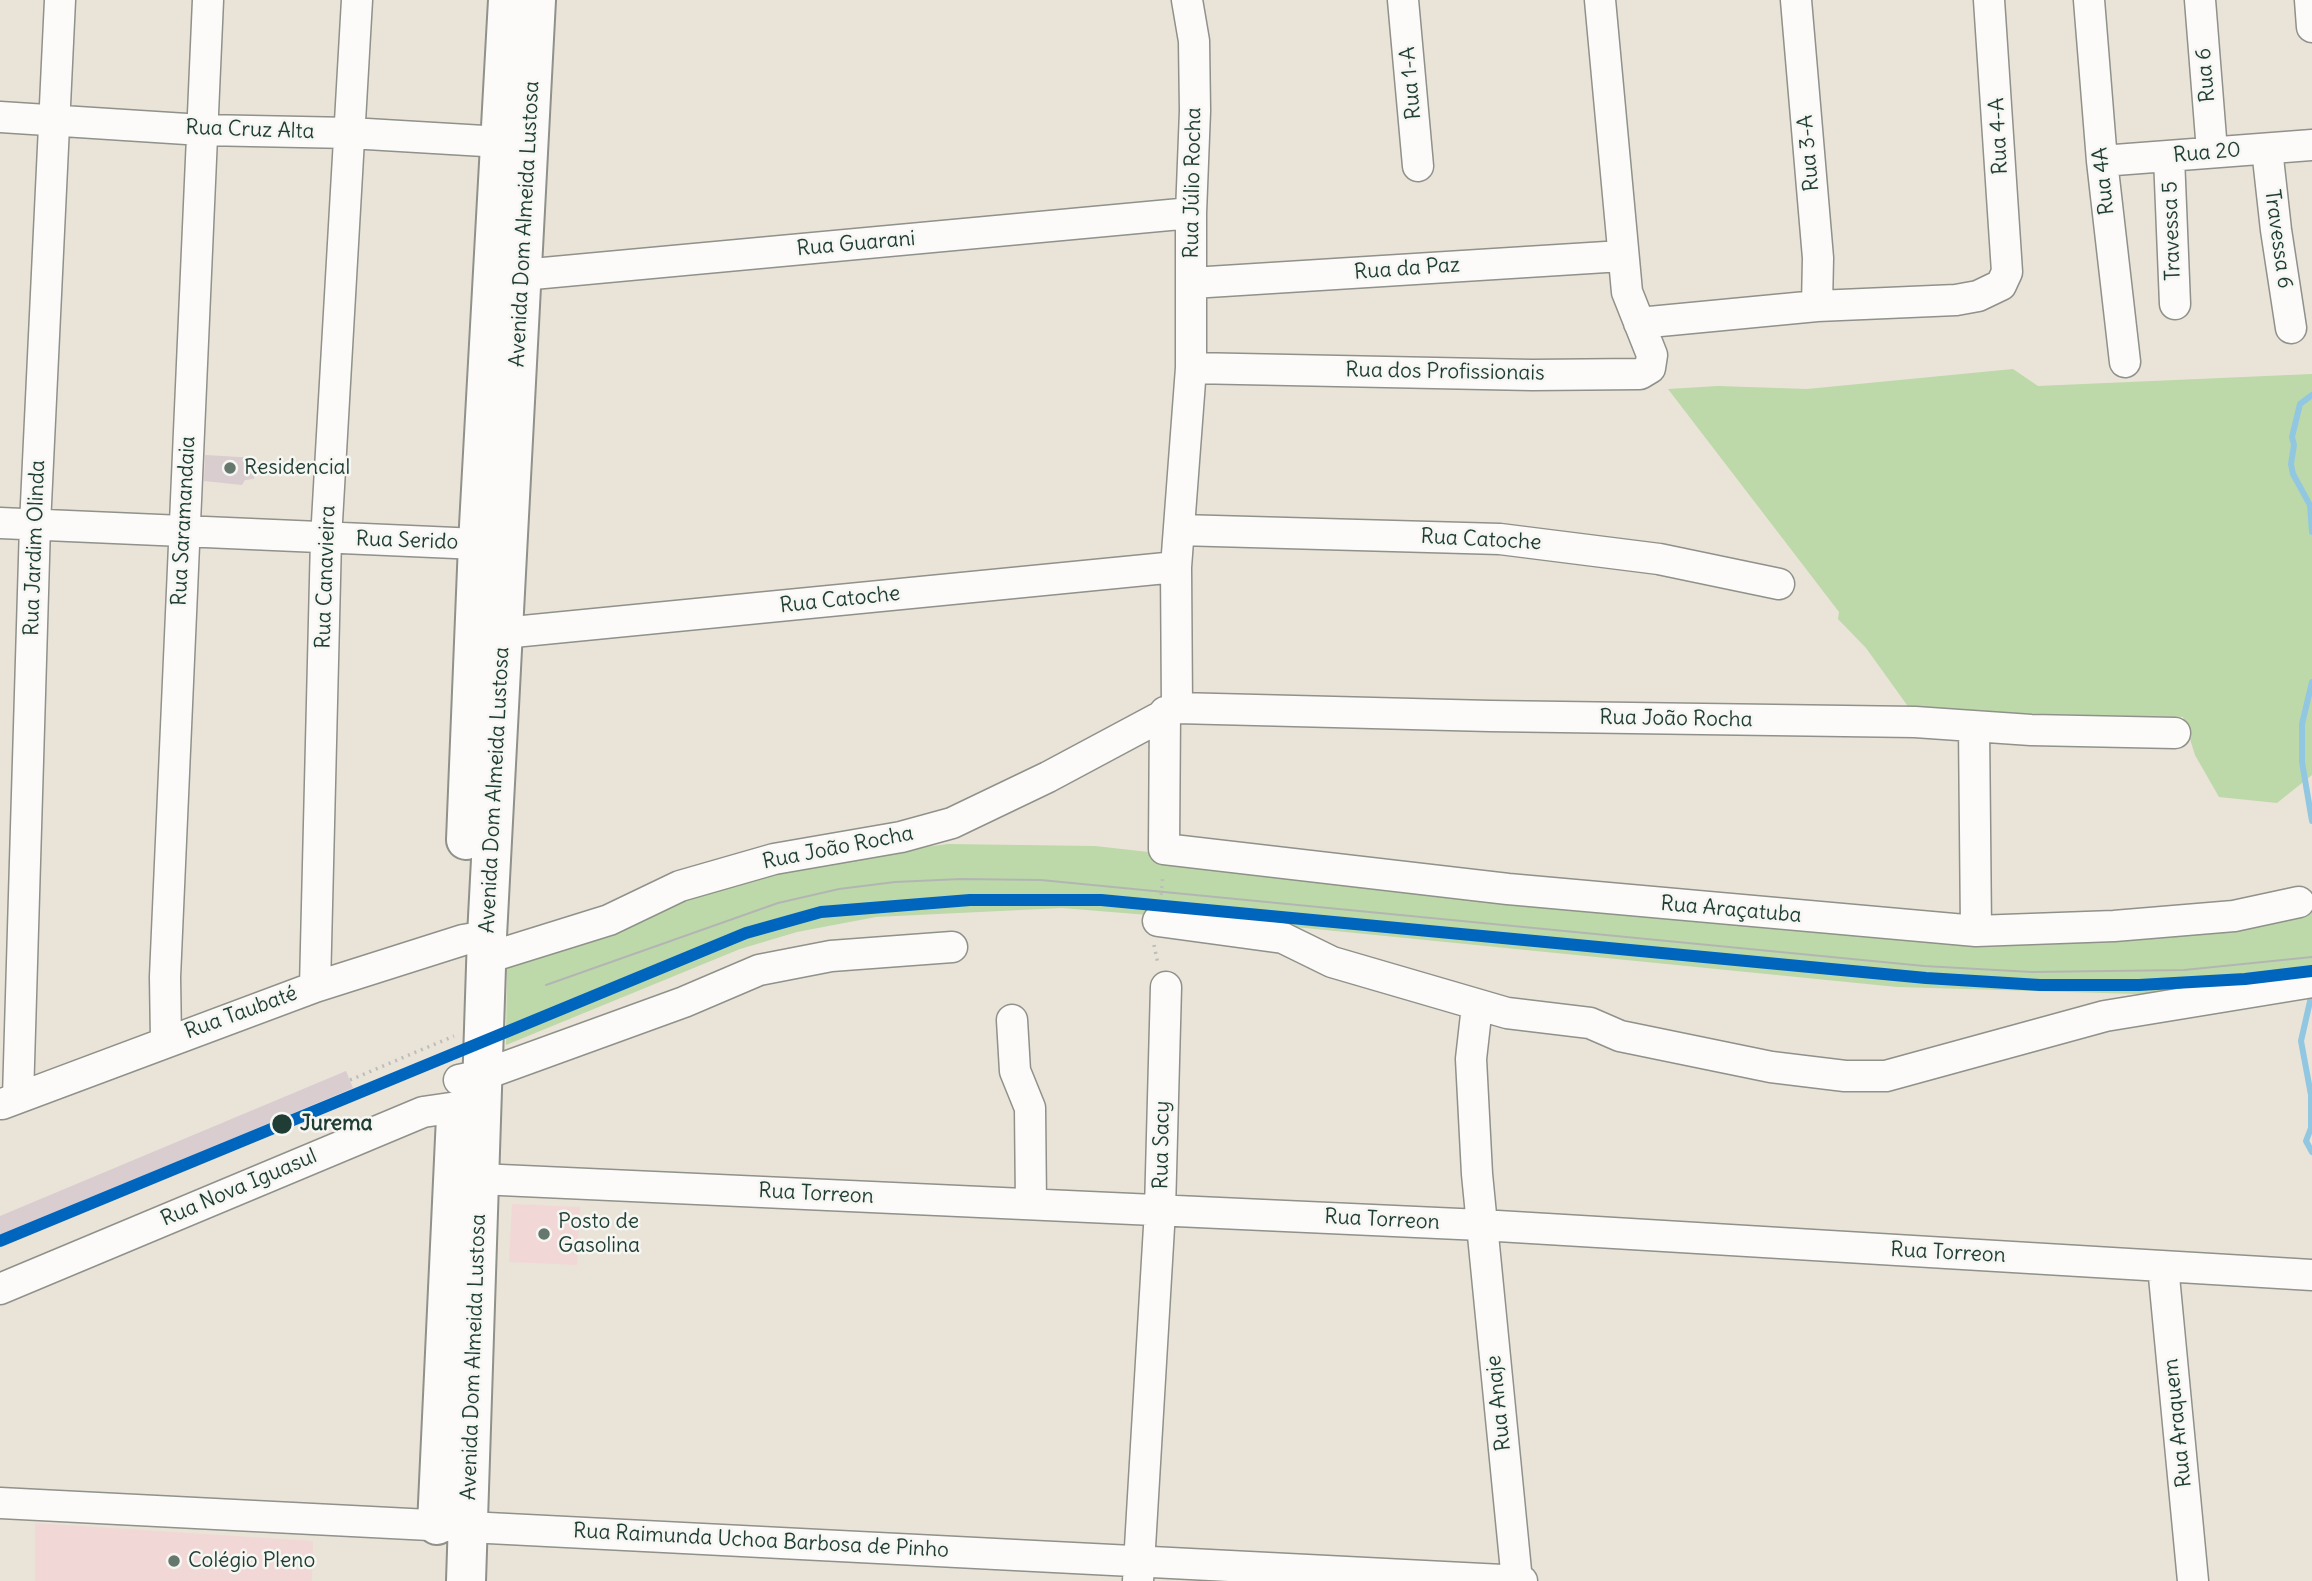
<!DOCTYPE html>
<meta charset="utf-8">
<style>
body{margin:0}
canvas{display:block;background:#e9e3d8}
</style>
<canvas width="2312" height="1581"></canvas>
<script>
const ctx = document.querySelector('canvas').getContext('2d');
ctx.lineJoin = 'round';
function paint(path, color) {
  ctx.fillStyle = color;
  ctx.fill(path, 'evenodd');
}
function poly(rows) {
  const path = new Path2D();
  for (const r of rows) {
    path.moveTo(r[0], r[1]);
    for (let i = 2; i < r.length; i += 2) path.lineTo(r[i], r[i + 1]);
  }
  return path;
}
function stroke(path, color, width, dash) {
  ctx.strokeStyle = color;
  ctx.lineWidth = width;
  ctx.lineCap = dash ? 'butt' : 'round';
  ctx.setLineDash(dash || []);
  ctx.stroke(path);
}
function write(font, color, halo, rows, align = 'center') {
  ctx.font = font + ' Delius,sans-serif';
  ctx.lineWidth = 5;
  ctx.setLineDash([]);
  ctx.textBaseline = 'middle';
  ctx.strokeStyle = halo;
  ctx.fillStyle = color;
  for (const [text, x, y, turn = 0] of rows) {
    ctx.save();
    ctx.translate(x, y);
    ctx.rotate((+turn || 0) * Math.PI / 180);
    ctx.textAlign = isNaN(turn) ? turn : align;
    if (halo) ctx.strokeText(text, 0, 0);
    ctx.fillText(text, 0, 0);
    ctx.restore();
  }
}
paint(poly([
 [512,1204,580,1207,577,1265,509,1262],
 [35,1523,313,1541,312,1581,35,1581]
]), '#f1d8d6');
paint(poly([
 [2013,369,2038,386,2312,374,2312,775,2277,803,2219,797,2195,755,2183,717,1903,711,1907,705,1866,648,1838,619,1839,612,1668,389,1718,386,1807,389],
 [948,844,1095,846,1754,920,2288,917,2312,913,2312,980,2201,991,2137,994,1897,987,1295,927,1062,908,876,917,797,932,740,949,506,1045,507,966,698,892,749,877,870,854]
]), '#bdd9a9');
stroke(poly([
 [2312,395,2300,404,2292,437,2294,445,2291,464,2293,474,2310,505,2312,532],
 [2312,682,2302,724,2302,762,2312,821],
 [2311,997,2301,1041,2311,1095,2311,1128,2306,1141,2312,1152]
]), '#92c7e2', 6);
paint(poly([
 [205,455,256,458,254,479,245,480,242,485,204,481],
 [346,1071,353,1088,0,1236,0,1216]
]), '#d9cdd0');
const minor = poly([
 [1403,0,1418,166],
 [1796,0,1818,258,1817,306],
 [2089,0,2102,161,2125,362],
 [2200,0,2212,151],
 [2310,0,2312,27],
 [0,117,202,130,350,133,501,142],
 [2267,149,2276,230,2291,328],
 [2169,157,2175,304],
 [2102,161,2312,145],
 [522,275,1191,213],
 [1192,283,1622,256],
 [1639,323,1817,306,1956,300,1978,296,2001,285,2007,272,1989,0],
 [1191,368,1532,375,1640,374,1650,368,1652,355,1627,292,1600,0],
 [0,523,478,544],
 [1179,530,1500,539,1659,559,1779,584],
 [503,633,1176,567],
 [1177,708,1176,567,1191,368,1191,213,1195,111,1194,41,1187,0],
 [1165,712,1164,849,1508,889,1976,931,2114,926,2234,916,2299,902],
 [1974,726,1976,931],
 [1158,921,1283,938,1332,962,1507,1013,1590,1023,1620,1036,1771,1067,1845,1076,1886,1076,2105,1016,2312,982],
 [487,958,609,920,680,886,774,859,901,837,952,823,1048,777,1177,708,1490,716,1915,722,2031,730,2175,733],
 [315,987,326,539,357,0],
 [1477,1006,1471,1059,1477,1174,1517,1581],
 [1012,1020,1015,1071,1030,1108,1031,1204],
 [166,1041,165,977,208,0],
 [459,1080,483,1075,684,1002,759,970,831,956,952,947],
 [18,1097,35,525,60,0],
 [2,1104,315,987,463,940,487,936],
 [460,1176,479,1179,1481,1225,2312,1275],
 [2163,1266,2193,1581],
 [0,1289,423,1112,478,1104],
 [0,1503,1522,1581],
 [1138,1581,1160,1210,1166,987]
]);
const major = poly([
 [466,840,478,544,508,0],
 [437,1525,456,1117],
 [466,1581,487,936,536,0]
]);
stroke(minor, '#8f918a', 33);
stroke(major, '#8f918a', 42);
stroke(poly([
 [1161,895,1163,875],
 [1154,945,1158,964],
 [350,1080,454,1036]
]), '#bdbebc', 3.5, [2, 5]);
stroke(minor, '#fcfbf9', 30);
stroke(major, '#fcfbf9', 38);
stroke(poly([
 [546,985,778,903,839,889,895,882,961,879,1041,880,1924,966,2032,972,2184,970,2312,957],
 [0,1241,700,953]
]), '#b3b5b3', 2);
stroke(poly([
 [0,1241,746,933,821,912,970,900,1101,900,1926,978,2040,985,2139,985,2245,979,2312,971]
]), '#0065bd', 12);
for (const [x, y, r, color] of [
 [230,468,7,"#66776d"],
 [282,1124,11,"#1f3d34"],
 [544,1234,7,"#66776d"],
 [174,1561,7,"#66776d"]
]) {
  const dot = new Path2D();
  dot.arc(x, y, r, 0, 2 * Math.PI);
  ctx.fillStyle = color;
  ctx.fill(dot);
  stroke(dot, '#f6f6f2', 2.5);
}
write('21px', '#1f3d34', '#f6f6f2', [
 ["Rua 6",2206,75,-95],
 ["Rua 1-A",1411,83,-95],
 ["Rua Cruz Alta",250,130,2],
 ["Rua 4-A",1999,136,-93],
 ["Rua 3-A",1809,153,-95],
 ["Rua 20",2207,153,-5],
 ["Rua 4A",2104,181,-96],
 ["Rua Júlio Rocha",1193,183,-89],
 ["Avenida Dom Almeida Lustosa",525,224,-87],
 ["Travessa 5",2172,231,-92],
 ["Travessa 6",2278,239,82],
 ["Rua Guarani",856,244,-5],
 ["Rua da Paz",1407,269,-4],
 ["Rua dos Profissionais",1445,372,1],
 ["Rua Saramandaia",184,521,-87],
 ["Rua Catoche",1481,540,3],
 ["Rua Serido",407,541,2],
 ["Rua Jardim Olinda",35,548,-88],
 ["Rua Canavieira",326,577,-88],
 ["Rua Catoche",840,600,-6],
 ["Rua João Rocha",1676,719,1],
 ["Avenida Dom Almeida Lustosa",495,790,-87],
 ["Rua João Rocha",838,848,-11],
 ["Rua Araçatuba",1731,910,5],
 ["Rua Taubaté",241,1013,-20],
 ["Rua Sacy",1162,1145,-89],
 ["Rua Nova Iguasul",239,1188,-23],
 ["Rua Torreon",816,1194,3],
 ["Rua Torreon",1382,1220,3],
 ["Rua Torreon",1948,1253,3],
 ["Avenida Dom Almeida Lustosa",474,1357,-88],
 ["Rua Anaje",1499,1403,-96],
 ["Rua Araquem",2178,1423,-96],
 ["Rua Raimunda Uchoa Barbosa de Pinho",761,1541,3]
]);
write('21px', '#1f3d34', '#f6f6f2', [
 ["Residencial",244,468],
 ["Posto de",558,1222],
 ["Gasolina",558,1246],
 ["Colégio Pleno",188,1561]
], 'left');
write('bold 21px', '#1f3d34', '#f6f6f2', [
 ["Jurema",300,1124]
], 'left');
</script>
